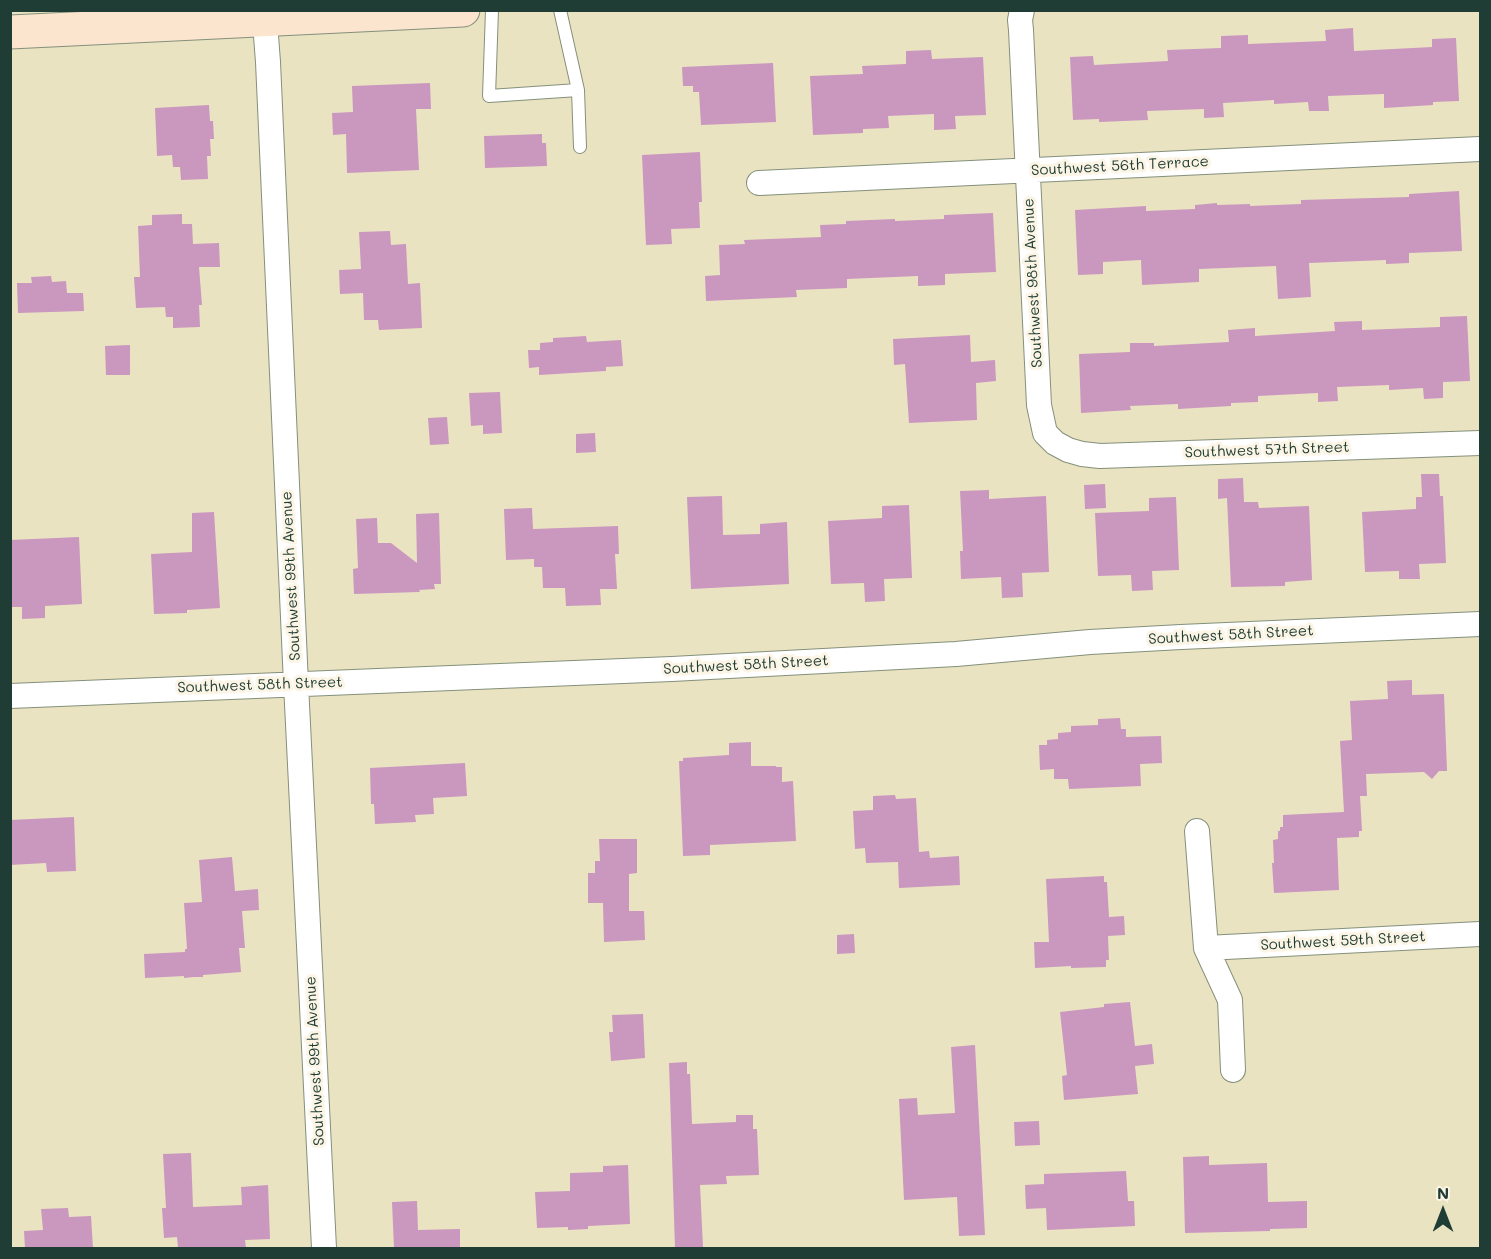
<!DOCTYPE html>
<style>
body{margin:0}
#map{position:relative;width:1491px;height:1259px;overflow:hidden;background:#eae3c2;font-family:Mali,sans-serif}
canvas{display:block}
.frame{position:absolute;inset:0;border:12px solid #1f3d34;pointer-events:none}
.north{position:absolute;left:1413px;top:1181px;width:60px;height:60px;-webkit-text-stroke:4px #fcf5e5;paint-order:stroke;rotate:0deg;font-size:16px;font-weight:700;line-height:24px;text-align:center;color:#1f3d34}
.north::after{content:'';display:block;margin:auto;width:21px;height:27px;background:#1f3d34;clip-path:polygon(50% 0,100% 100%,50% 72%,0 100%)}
</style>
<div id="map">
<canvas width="1491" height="1259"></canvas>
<div class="frame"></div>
<div class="north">N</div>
</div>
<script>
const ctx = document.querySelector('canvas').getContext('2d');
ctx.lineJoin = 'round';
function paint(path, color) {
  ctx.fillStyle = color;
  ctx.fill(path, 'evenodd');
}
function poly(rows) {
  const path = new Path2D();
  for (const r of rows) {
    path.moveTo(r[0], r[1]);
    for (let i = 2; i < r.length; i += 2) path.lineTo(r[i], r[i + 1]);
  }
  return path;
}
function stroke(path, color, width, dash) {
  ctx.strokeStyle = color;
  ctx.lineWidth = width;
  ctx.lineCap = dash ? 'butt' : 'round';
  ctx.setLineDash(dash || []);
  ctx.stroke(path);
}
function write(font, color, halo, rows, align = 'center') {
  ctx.font = font + ' Mali,sans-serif';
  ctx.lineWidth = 6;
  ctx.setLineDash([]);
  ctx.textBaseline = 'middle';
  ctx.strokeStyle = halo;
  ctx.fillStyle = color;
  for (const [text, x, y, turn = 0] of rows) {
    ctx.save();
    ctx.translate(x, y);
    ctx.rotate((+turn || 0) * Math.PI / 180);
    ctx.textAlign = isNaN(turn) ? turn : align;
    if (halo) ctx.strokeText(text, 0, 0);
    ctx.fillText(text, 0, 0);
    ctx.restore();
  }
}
paint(poly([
 [1353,28,1354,51,1432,47,1432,39,1456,38,1459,101,1433,102,1433,105,1384,108,1384,94,1328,96,1329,111,1309,111,1308,102,1274,104,1274,100,1223,103,1224,117,1204,118,1204,109,1147,111,1148,120,1099,122,1099,119,1073,120,1070,57,1093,56,1094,65,1168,61,1167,50,1221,48,1221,36,1248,35,1248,44,1326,41,1325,30],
 [931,50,932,59,983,57,986,115,955,116,956,129,934,130,934,114,888,116,889,128,863,129,863,133,813,135,810,76,863,74,862,66,906,64,906,51],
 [773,63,776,122,701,125,699,92,693,92,693,86,683,86,682,67],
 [430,83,431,109,416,109,419,170,347,173,346,134,333,135,332,113,353,112,352,86],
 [209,105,210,121,213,121,214,139,210,139,211,156,207,156,208,179,181,180,180,167,173,167,172,155,157,156,155,108],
 [542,134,542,143,546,143,547,166,485,168,484,136],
 [700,152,702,202,699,202,700,228,671,229,672,244,646,245,642,155],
 [1459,191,1462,251,1409,253,1409,263,1386,264,1386,260,1309,263,1311,297,1278,299,1276,266,1199,269,1199,282,1142,285,1141,260,1103,262,1103,274,1078,275,1075,210,1146,206,1146,211,1195,209,1195,205,1217,203,1217,205,1250,204,1250,206,1301,204,1301,200,1409,197,1409,194],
 [993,213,996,272,945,274,945,285,918,286,918,276,847,279,847,288,796,290,797,297,706,301,705,276,720,275,719,245,745,244,744,240,821,237,820,225,846,224,846,221,895,219,895,221,944,219,944,215],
 [182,214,182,224,192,224,193,244,219,243,220,267,199,267,202,305,199,305,200,327,173,328,173,317,166,317,165,307,136,308,134,277,140,277,138,226,152,225,152,215],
 [390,231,391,245,406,244,408,284,420,283,422,328,379,330,378,320,364,320,363,293,340,294,339,270,361,269,359,232],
 [51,276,52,282,66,281,67,293,83,293,84,311,18,313,17,283,32,283,31,277],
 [1467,316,1470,381,1443,382,1443,398,1424,399,1423,388,1389,390,1389,385,1337,387,1338,401,1318,402,1318,393,1258,396,1258,402,1231,403,1231,406,1178,409,1178,404,1130,406,1131,410,1081,413,1079,354,1130,352,1130,343,1154,343,1154,346,1229,342,1228,330,1255,328,1255,336,1335,331,1334,322,1362,321,1362,330,1440,327,1440,317],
 [970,335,971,362,995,360,996,381,976,383,977,420,909,423,905,364,894,365,893,339],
 [586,336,587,342,621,340,623,366,606,367,606,371,539,375,539,367,529,368,528,350,540,350,540,343,553,342,553,338],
 [130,345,130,375,106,375,105,346],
 [500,392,502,433,483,434,483,425,471,426,469,393],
 [447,417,449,444,430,445,428,418],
 [595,433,596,452,576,453,576,434],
 [1421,474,1439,474,1440,496,1443,496,1446,563,1419,564,1420,579,1399,579,1399,571,1365,572,1362,512,1416,509,1416,497,1422,497],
 [1243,478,1244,502,1258,502,1259,508,1309,506,1312,580,1285,582,1285,586,1231,587,1227,498,1218,499,1218,479],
 [1105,484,1106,508,1085,509,1084,485],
 [989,490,989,499,1046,496,1049,572,1022,573,1023,597,1002,598,1001,577,961,579,960,551,963,551,960,491],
 [722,496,723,535,760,534,760,524,787,522,789,584,691,589,687,497],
 [1176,497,1179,570,1152,571,1153,590,1132,591,1131,575,1098,576,1095,513,1149,511,1149,498],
 [909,505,912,578,884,579,885,601,865,602,864,583,831,584,828,521,882,518,882,506],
 [532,508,533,529,618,526,619,554,615,554,617,589,600,589,601,605,566,606,565,588,543,588,542,567,534,567,534,559,506,560,504,509],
 [214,512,220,608,187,610,187,613,154,614,151,554,192,552,192,513],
 [439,513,441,584,434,584,435,589,419,590,420,592,354,594,353,569,358,568,356,519,377,518,378,543,391,543,417,563,416,514],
 [79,537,82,604,45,606,45,618,22,619,22,607,10,607,10,540],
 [1412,680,1412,695,1444,694,1447,771,1439,771,1432,779,1424,772,1366,774,1367,796,1360,796,1362,831,1359,831,1359,837,1337,838,1339,890,1274,893,1272,863,1274,863,1273,840,1278,839,1278,831,1280,831,1280,827,1283,827,1283,815,1344,812,1340,741,1352,740,1350,701,1388,699,1387,681],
 [1120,718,1121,729,1126,729,1126,737,1161,736,1162,763,1140,764,1141,786,1069,789,1068,779,1054,779,1054,769,1040,770,1039,745,1047,745,1047,740,1058,739,1058,733,1071,732,1071,726,1098,725,1098,719],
 [751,742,751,766,776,766,776,767,782,767,782,782,793,781,796,841,710,845,710,855,683,856,679,761,683,761,683,758,729,755,729,743],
 [465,763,467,796,433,798,434,814,415,815,416,822,375,824,374,804,371,804,370,768],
 [895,795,896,799,916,798,919,852,929,851,930,858,959,856,960,885,899,888,898,862,866,863,865,848,855,849,853,811,873,810,873,796],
 [74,817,76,871,47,872,46,863,10,865,10,820],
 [599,839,637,839,637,873,629,874,629,911,644,911,645,940,604,942,603,903,588,903,588,873,595,873,595,861,600,861],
 [232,857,235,891,258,889,259,910,242,911,245,948,239,948,241,972,203,975,203,977,194,977,184,978,184,976,145,978,144,954,185,952,185,949,187,949,184,903,202,902,199,860],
 [1104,876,1104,882,1107,882,1109,917,1124,916,1125,935,1108,936,1109,960,1106,960,1106,967,1071,968,1071,966,1035,968,1034,942,1049,942,1046,879],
 [854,934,855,953,837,954,837,935],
 [1130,1002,1135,1046,1152,1044,1154,1064,1135,1066,1138,1094,1064,1100,1062,1076,1067,1075,1060,1012,1104,1007,1104,1004],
 [643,1014,645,1058,611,1061,609,1032,613,1032,612,1015],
 [975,1045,985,1235,959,1236,957,1197,904,1200,899,1099,917,1098,918,1115,955,1113,951,1047],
 [687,1062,687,1074,690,1074,692,1124,736,1122,736,1115,753,1115,753,1129,757,1129,759,1175,726,1176,727,1184,700,1185,703,1247,675,1248,669,1063],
 [1039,1121,1040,1145,1015,1146,1014,1122],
 [191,1153,193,1207,242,1205,241,1187,268,1185,270,1239,245,1240,246,1248,178,1248,177,1237,164,1238,162,1208,166,1208,163,1154],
 [1209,1156,1209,1165,1267,1163,1268,1202,1307,1201,1307,1228,1270,1229,1270,1231,1185,1233,1183,1157],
 [628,1165,630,1224,588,1226,588,1229,568,1230,568,1227,537,1228,535,1192,570,1191,570,1173,603,1172,603,1166],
 [1126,1171,1128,1201,1134,1201,1135,1226,1047,1230,1046,1208,1026,1209,1025,1185,1044,1184,1044,1174],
 [417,1201,418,1230,460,1229,460,1248,394,1248,392,1202],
 [68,1208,69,1217,91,1216,93,1248,25,1248,24,1231,43,1230,41,1209]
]), '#ca97bf');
const lane = poly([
 [492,10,489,96,578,90],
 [560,10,578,90,580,147]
]);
const street = poly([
 [264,10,268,62,296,684,324,1248],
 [1022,10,1020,20,1021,30,1039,405,1045,433,1055,443,1068,450,1082,454,1100,456,1480,443],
 [759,183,1480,149],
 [10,696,672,669,956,654,1090,642,1181,637,1480,624],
 [1197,831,1206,948,1230,1000,1233,1070],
 [1206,948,1480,934]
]);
const secondary = poly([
 [10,32,463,10]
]);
stroke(lane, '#84907b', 14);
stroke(street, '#84907b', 26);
stroke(secondary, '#84907b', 35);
stroke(lane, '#fff', 12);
stroke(street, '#fff', 24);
stroke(secondary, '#fbe5cf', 33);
write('15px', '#1f3d34', '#fcf5e5', [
 ["Southwest 56th Terrace",1120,166,-3],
 ["Southwest 98th Avenue",1033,283,-93],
 ["Southwest 57th Street",1267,450,-2],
 ["Southwest 99th Avenue",291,576,-93],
 ["Southwest 58th Street",1231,635,-3],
 ["Southwest 58th Street",746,665,-3],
 ["Southwest 58th Street",260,685,-2],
 ["Southwest 59th Street",1343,941,-3],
 ["Southwest 99th Avenue",315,1061,-93]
]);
</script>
